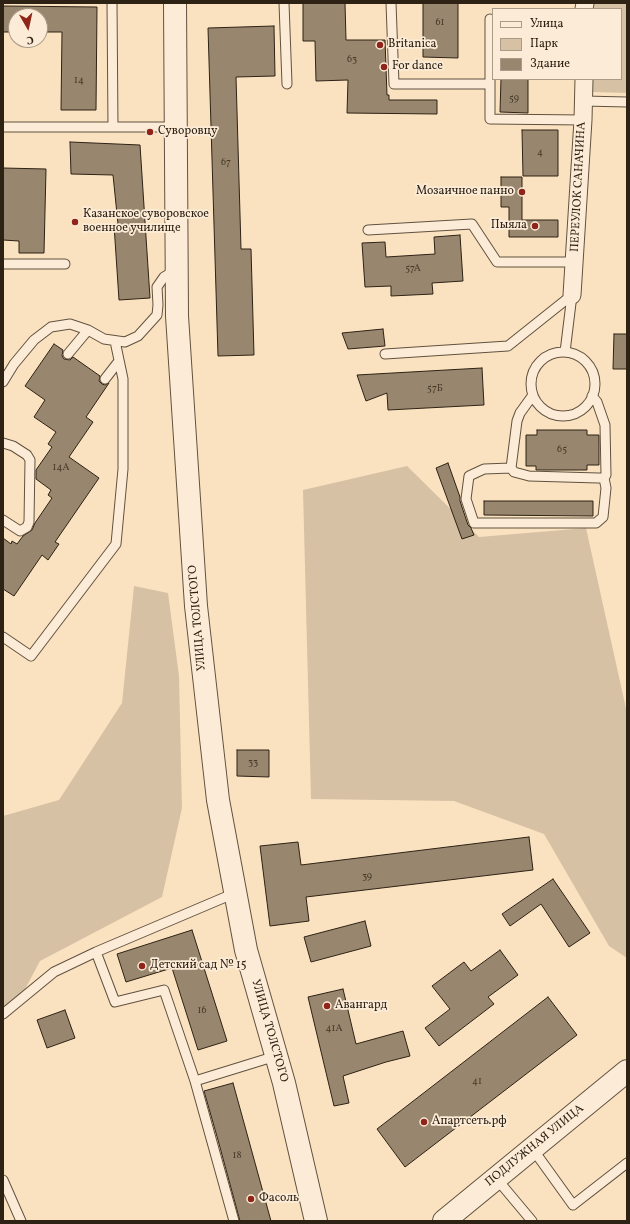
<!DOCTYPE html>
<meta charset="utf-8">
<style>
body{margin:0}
#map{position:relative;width:630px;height:1224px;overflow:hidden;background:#fae2c1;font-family:Vollkorn,serif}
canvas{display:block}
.frame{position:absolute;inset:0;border:4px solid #2e2214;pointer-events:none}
.legend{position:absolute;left:492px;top:8px;width:130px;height:72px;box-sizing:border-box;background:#fcecd7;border:1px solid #aa9b89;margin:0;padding:5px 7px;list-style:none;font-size:12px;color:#2e2214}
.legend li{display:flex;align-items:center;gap:8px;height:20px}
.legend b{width:20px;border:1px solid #aa9b89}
.north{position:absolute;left:8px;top:8px;width:40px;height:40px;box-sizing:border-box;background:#fcecd7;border:1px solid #aa9b89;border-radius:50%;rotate:171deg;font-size:11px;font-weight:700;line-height:16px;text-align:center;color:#2e2214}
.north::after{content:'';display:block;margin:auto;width:14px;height:18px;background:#8f2418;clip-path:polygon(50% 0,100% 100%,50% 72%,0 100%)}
</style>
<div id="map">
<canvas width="630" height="1224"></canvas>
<div class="frame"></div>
<ul class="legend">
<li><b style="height:5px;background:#fcecd7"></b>Улица</li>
<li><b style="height:11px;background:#d7c1a4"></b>Парк</li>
<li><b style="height:11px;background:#98866e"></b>Здание</li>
</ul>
<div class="north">С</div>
</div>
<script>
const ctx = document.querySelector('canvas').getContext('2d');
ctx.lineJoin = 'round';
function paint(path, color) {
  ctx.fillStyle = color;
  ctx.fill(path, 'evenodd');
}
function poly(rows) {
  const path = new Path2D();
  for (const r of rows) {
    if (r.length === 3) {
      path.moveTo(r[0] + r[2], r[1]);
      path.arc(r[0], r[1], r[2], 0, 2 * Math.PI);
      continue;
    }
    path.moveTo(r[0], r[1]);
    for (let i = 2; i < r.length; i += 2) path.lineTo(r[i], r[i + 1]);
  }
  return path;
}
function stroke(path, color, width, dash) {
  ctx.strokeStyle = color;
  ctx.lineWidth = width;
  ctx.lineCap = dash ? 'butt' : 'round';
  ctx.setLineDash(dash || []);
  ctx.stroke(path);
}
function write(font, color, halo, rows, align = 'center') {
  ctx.font = font + ' Vollkorn,serif';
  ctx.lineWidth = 3.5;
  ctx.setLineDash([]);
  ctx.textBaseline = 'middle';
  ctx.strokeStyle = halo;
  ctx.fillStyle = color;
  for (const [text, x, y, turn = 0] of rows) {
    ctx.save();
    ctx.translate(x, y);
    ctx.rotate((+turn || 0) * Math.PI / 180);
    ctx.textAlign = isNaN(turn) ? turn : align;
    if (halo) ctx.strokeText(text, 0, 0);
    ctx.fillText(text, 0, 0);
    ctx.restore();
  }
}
paint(poly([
 [594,3,627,3,627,93,592,92,593,79,621,79,621,9,594,9],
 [407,466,479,537,586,528,627,713,627,958,609,946,544,834,454,801,311,799,303,490],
 [134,586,168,593,179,676,182,808,162,897,40,961,24,991,3,1009,3,816,59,800,122,703]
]), '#d7c1a4');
const building = poly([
 [303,3,345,3,346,40,385,40,387,95,389,95,389,100,437,100,437,114,347,113,348,80,316,81,315,41,303,41,303,3],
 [423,3,458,3,458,58,423,57,423,3],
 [3,6,97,7,96,110,61,110,62,32,40,32,40,16,16,16,16,32,3,32,3,6],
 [274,26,275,76,236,77,241,249,251,249,254,355,218,356,208,28,274,26],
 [501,79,528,79,528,113,500,112,501,79],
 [522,130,558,130,558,176,523,176,522,130],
 [70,142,140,145,150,298,119,300,114,225,118,224,113,175,71,174,70,142],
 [3,168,46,169,44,253,19,253,19,241,3,240,3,168],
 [501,177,522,177,522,220,558,220,558,237,509,237,509,207,501,207,501,177],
 [460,235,463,281,432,283,433,294,391,296,391,286,365,287,362,243,385,242,386,257,435,254,434,237,460,235],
 [383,329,385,346,348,349,342,333,383,329],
 [614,334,627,334,627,369,613,369,614,334],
 [54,344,63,350,62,356,64,359,70,360,73,357,100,376,99,381,102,384,105,385,109,383,86,417,93,422,69,457,99,478,55,542,59,544,48,560,42,555,14,596,3,589,3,538,11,544,12,541,17,544,23,536,32,530,35,523,52,498,48,495,51,490,36,479,36,470,52,447,48,444,56,432,34,417,45,400,25,386,54,344],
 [482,368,484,405,388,410,387,393,366,401,357,375,482,368],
 [537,430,587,430,587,435,599,435,599,465,587,465,587,470,536,470,536,466,526,466,526,435,537,435,537,430],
 [448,463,460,497,460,501,468,525,471,528,474,535,462,539,436,468,448,463],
 [484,501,593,501,593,516,484,515,484,501],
 [237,750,269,750,269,777,237,776,237,750],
 [529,837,533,870,306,897,309,921,270,926,260,846,298,842,301,865,529,837],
 [553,879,590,933,569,947,541,904,510,926,502,914,553,879],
 [365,921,371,946,311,962,304,937,365,921],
 [192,930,227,1041,198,1050,172,968,126,982,117,954,192,930],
 [500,950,518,975,488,997,494,1004,439,1046,425,1028,450,1009,432,986,464,962,471,971,500,950],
 [343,989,356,1044,403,1031,410,1056,386,1062,343,1076,349,1103,334,1106,308,997,343,989],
 [548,997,577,1035,405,1167,377,1129,548,997],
 [65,1010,75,1038,47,1048,37,1020,65,1010],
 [233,1083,271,1221,240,1221,218,1140,204,1091,233,1083]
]);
paint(building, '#98866e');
stroke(building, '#2e2214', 1);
const service = poly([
 [112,3,113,127],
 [284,3,287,84],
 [391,3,394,84,490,84],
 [490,19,490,119,583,120],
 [583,101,627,102],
 [3,127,176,127],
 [368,230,472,224,497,262,574,262],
 [3,264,65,264],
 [565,352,572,295],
 [563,384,32],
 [68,354,88,330],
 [385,354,508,346,572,295],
 [105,379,119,361],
 [3,382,14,364,34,340,51,327,70,324,88,330,104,339,125,342,138,336,157,315,158,305,157,287,164,277,176,270],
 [533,395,520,413,517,421,511,468,514,472,529,476,598,478,604,478,606,475,605,425,597,402,592,396],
 [3,443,13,446,27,455,30,460,29,522,27,527,20,531,3,520],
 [511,468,484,469,469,476,466,499,474,523,596,523,603,517,606,488,604,478],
 [3,637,31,656,116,544,123,469,123,379,115,341],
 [3,1014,54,972,96,952],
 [195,1081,276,1056],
 [532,1148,573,1205,627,1163],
 [496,1178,532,1221],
 [3,1180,21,1221],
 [234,1221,195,1081,164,990,115,1002,96,952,235,893]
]);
const minor = poly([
 [584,9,585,3],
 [572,295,583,120,584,79]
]);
const tertiary = poly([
 [175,3,177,316,196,606,218,800,246,950,284,1083,316,1221],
 [444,1221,627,1071]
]);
stroke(service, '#61523f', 11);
stroke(minor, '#61523f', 19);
stroke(tertiary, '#61523f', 24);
stroke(service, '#fcecd7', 9);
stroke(minor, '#fcecd7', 17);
stroke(tertiary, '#fcecd7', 22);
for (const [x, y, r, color] of [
 [380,45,4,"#8f2418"],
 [384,67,4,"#8f2418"],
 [150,132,4,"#8f2418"],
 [522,192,4,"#8f2418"],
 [75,222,4,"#8f2418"],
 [535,226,4,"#8f2418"],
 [142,966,4,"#8f2418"],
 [327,1006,4,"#8f2418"],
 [424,1122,4,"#8f2418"],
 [251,1199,4,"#8f2418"]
]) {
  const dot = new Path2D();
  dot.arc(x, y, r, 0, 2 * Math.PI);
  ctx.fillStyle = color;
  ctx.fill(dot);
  stroke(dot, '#fcecd7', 1.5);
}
write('10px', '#483b2a', null, [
 ["61",440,23],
 ["63",352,60],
 ["14",79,81],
 ["59",514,99],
 ["4",540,153],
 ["67",226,163],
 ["57А",413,269],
 ["57Б",435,389],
 ["65",562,450],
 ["14А",61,468],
 ["33",253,763],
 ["39",367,877],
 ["16",202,1011],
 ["41А",334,1029],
 ["41",477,1082],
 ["18",237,1156]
]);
write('12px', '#2e2214', '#fcecd7', [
 ["Britanica",388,45],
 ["For dance",392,67],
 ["Суворовцу",158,132],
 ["Мозаичное панно",514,192,"right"],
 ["Казанское суворовское",83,215],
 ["военное училище",83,229],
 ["Пыяла",527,226,"right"],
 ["Детский сад № 15",150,966],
 ["Авангард",335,1006],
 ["Апартсеть.рф",432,1122],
 ["Фасоль",259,1199]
], 'left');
write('12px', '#2e2214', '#fcecd7', [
 ["ПЕРЕУЛОК САНАЧИНА",579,187,-87],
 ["УЛИЦА ТОЛСТОГО",198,618,-95],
 ["УЛИЦА ТОЛСТОГО",269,1031,74],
 ["ПОДЛУЖНАЯ УЛИЦА",535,1146,-39]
]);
</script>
